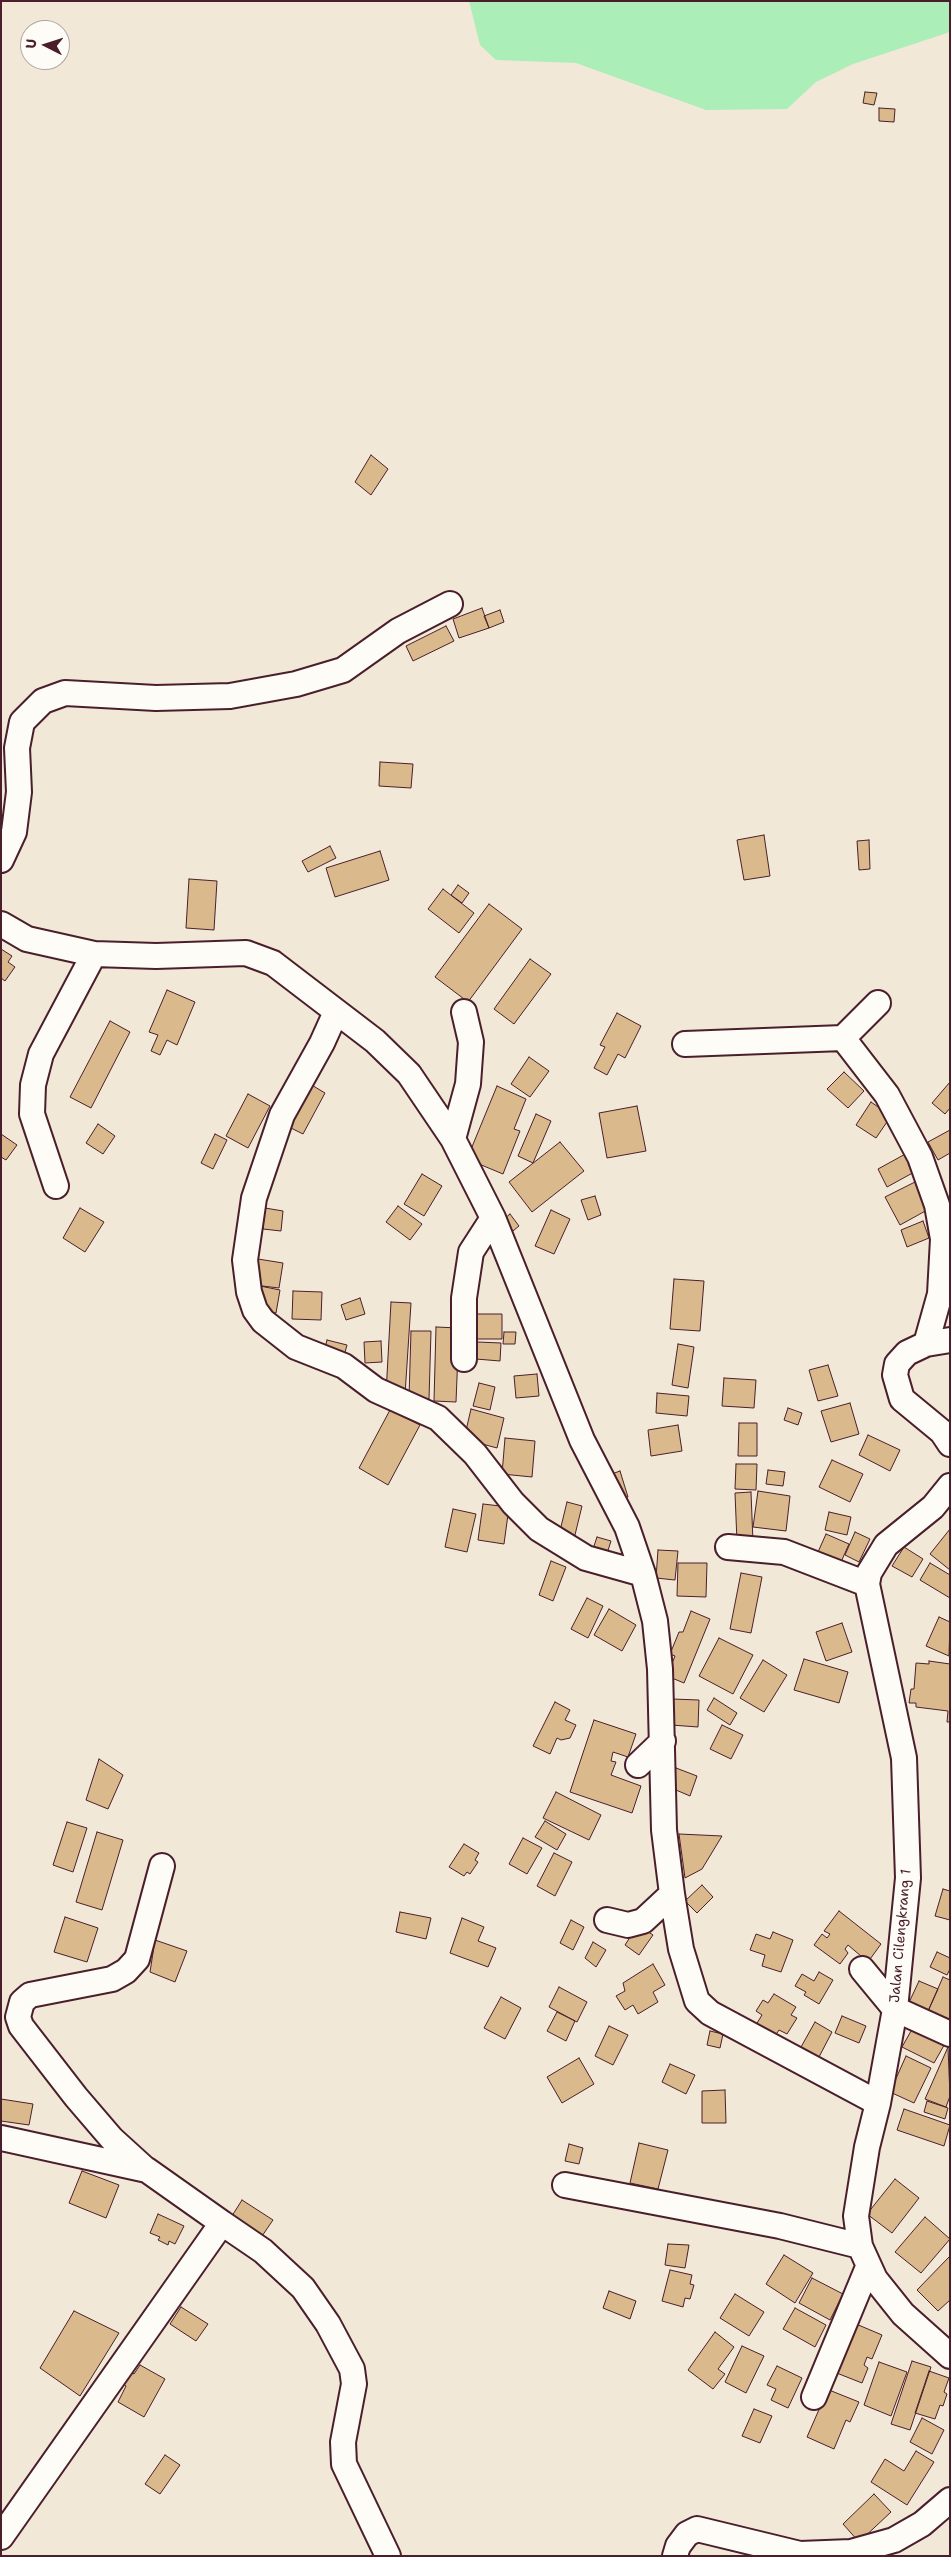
<!DOCTYPE html>
<style>
body{margin:0}
#map{position:relative;width:951px;height:2557px;overflow:hidden;background:#f2e8d7;font-family:"Shantell Sans",sans-serif}
canvas{display:block}
.frame{position:absolute;inset:0;border:2px solid #4a1f2b;pointer-events:none}
.north{position:absolute;left:20px;top:20px;width:50px;height:50px;box-sizing:border-box;background:#fdfcf7;border:1px solid #b5a4a5;border-radius:50%;rotate:275deg;font-size:14px;font-weight:700;line-height:20px;text-align:center;color:#4a1f2b}
.north::after{content:'';display:block;margin:auto;width:18px;height:22px;background:#4a1f2b;clip-path:polygon(50% 0,100% 100%,50% 72%,0 100%)}
</style>
<div id="map">
<canvas width="951" height="2557"></canvas>
<div class="frame"></div>
<div class="north">U</div>
</div>
<script>
const ctx = document.querySelector('canvas').getContext('2d');
ctx.lineJoin = 'round';
function paint(path, color) {
  ctx.fillStyle = color;
  ctx.fill(path, 'evenodd');
}
function poly(rows) {
  const path = new Path2D();
  for (const r of rows) {
    path.moveTo(r[0], r[1]);
    for (let i = 2; i < r.length; i += 2) path.lineTo(r[i], r[i + 1]);
  }
  return path;
}
function stroke(path, color, width, dash) {
  ctx.strokeStyle = color;
  ctx.lineWidth = width;
  ctx.lineCap = dash ? 'butt' : 'round';
  ctx.setLineDash(dash || []);
  ctx.stroke(path);
}
function write(font, color, halo, rows, align = 'center') {
  ctx.font = font + ' "Shantell Sans",sans-serif';
  ctx.lineWidth = 5;
  ctx.setLineDash([]);
  ctx.textBaseline = 'middle';
  ctx.strokeStyle = halo;
  ctx.fillStyle = color;
  for (const [text, x, y, turn = 0] of rows) {
    ctx.save();
    ctx.translate(x, y);
    ctx.rotate((+turn || 0) * Math.PI / 180);
    ctx.textAlign = isNaN(turn) ? turn : align;
    if (halo) ctx.strokeText(text, 0, 0);
    ctx.fillText(text, 0, 0);
    ctx.restore();
  }
}
paint(poly([
 [469,1,950,1,950,32,853,64,816,82,787,109,706,110,576,63,496,60,480,45]
]), '#aceeb7');
const building = poly([
 [865,92,877,93,874,105,863,103,865,92],
 [879,108,895,109,894,122,879,121,879,108],
 [371,455,388,469,371,495,355,482,371,455],
 [482,608,489,628,459,638,453,619,482,608],
 [500,610,504,622,489,628,484,616,500,610],
 [446,626,454,641,413,661,406,646,446,626],
 [380,762,413,764,411,788,379,786,380,762],
 [764,835,770,876,744,880,737,840,764,835],
 [869,840,870,869,859,870,857,841,869,840],
 [330,846,336,858,308,872,302,861,330,846],
 [380,851,389,880,335,897,326,868,380,851],
 [189,879,217,881,214,930,186,928,189,879],
 [458,885,469,893,462,903,451,895,458,885],
 [443,889,474,913,459,933,428,909,443,889],
 [489,904,522,929,468,1002,435,977,489,904],
 [1,949,12,956,8,962,15,967,5,981,1,978,1,949],
 [530,959,551,974,514,1024,494,1009,530,959],
 [167,990,195,1002,177,1045,167,1040,160,1055,151,1051,158,1035,149,1032,167,990],
 [617,1013,641,1026,625,1058,618,1054,607,1075,594,1068,605,1047,600,1045,617,1013],
 [110,1021,130,1032,91,1108,70,1097,110,1021],
 [529,1057,549,1071,530,1097,511,1084,529,1057],
 [844,1072,864,1091,848,1108,827,1089,844,1072],
 [950,1082,950,1108,945,1114,932,1103,950,1082],
 [310,1084,325,1093,303,1134,287,1126,310,1084],
 [497,1086,526,1099,514,1129,520,1131,503,1174,467,1159,497,1086],
 [248,1094,270,1106,248,1148,226,1136,248,1094],
 [871,1102,891,1116,876,1138,856,1125,871,1102],
 [637,1106,646,1151,607,1158,599,1113,637,1106],
 [536,1114,551,1121,533,1163,518,1156,536,1114],
 [98,1124,115,1136,103,1154,86,1143,98,1124],
 [950,1130,950,1153,938,1160,928,1142,950,1130],
 [1,1134,17,1145,6,1160,1,1157,1,1134],
 [215,1134,227,1140,213,1169,201,1163,215,1134],
 [560,1142,584,1171,532,1212,509,1182,560,1142],
 [909,1152,918,1170,887,1187,878,1169,909,1152],
 [422,1174,442,1186,424,1216,404,1204,422,1174],
 [915,1182,929,1209,900,1225,885,1197,915,1182],
 [595,1196,601,1215,588,1220,581,1200,595,1196],
 [398,1206,422,1224,410,1240,386,1222,398,1206],
 [80,1208,104,1222,85,1252,63,1238,80,1208],
 [265,1208,283,1211,281,1231,263,1229,265,1208],
 [551,1210,570,1219,554,1254,535,1246,551,1210],
 [510,1214,519,1226,508,1235,498,1224,510,1214],
 [923,1221,929,1238,907,1247,901,1230,923,1221],
 [258,1259,283,1263,279,1288,254,1285,258,1259],
 [674,1279,704,1281,700,1331,670,1329,674,1279],
 [260,1286,280,1290,276,1313,263,1311,257,1302,260,1286],
 [293,1291,322,1292,321,1320,292,1319,293,1291],
 [360,1298,365,1314,346,1320,341,1305,360,1298],
 [391,1302,411,1303,405,1395,386,1394,391,1302],
 [476,1314,502,1314,502,1339,476,1339,476,1314],
 [436,1327,459,1328,456,1402,434,1401,436,1327],
 [411,1331,431,1331,429,1399,409,1398,411,1331],
 [504,1332,516,1332,515,1344,503,1344,504,1332],
 [327,1340,347,1345,344,1356,324,1352,327,1340],
 [381,1341,382,1362,365,1363,364,1342,381,1341],
 [477,1342,501,1343,500,1361,476,1359,477,1342],
 [678,1344,694,1347,688,1388,672,1385,678,1344],
 [828,1365,838,1396,818,1401,809,1370,828,1365],
 [537,1374,539,1396,516,1398,514,1376,537,1374],
 [724,1378,756,1380,754,1408,722,1406,724,1378],
 [479,1383,495,1387,490,1410,473,1406,479,1383],
 [657,1393,689,1396,687,1416,656,1413,657,1393],
 [850,1403,859,1434,831,1442,821,1411,850,1403],
 [788,1408,802,1413,798,1425,784,1420,788,1408],
 [471,1409,504,1418,497,1448,464,1439,471,1409],
 [390,1410,420,1425,388,1485,359,1468,390,1410],
 [739,1423,757,1423,757,1456,738,1456,739,1423],
 [678,1425,682,1451,651,1456,648,1430,678,1425],
 [868,1435,900,1450,890,1471,859,1455,868,1435],
 [505,1438,535,1441,532,1477,502,1474,505,1438],
 [832,1460,863,1474,850,1502,819,1487,832,1460],
 [736,1464,757,1464,756,1490,735,1489,736,1464],
 [768,1470,785,1472,783,1486,766,1484,768,1470],
 [620,1471,628,1497,617,1500,609,1475,620,1471],
 [758,1491,790,1496,786,1531,753,1527,758,1491],
 [751,1492,753,1542,737,1542,735,1493,751,1492],
 [567,1502,582,1506,574,1539,559,1535,567,1502],
 [483,1504,509,1507,504,1544,478,1540,483,1504],
 [453,1509,476,1514,467,1552,445,1547,453,1509],
 [829,1512,851,1517,847,1535,825,1530,829,1512],
 [950,1529,950,1570,930,1554,950,1529],
 [855,1532,870,1539,859,1562,845,1555,855,1532],
 [826,1534,849,1544,837,1571,814,1561,826,1534],
 [597,1537,611,1541,604,1563,590,1558,597,1537],
 [904,1547,923,1559,912,1577,892,1566,904,1547],
 [658,1550,678,1551,675,1580,656,1578,658,1550],
 [551,1561,566,1567,553,1601,539,1595,551,1561],
 [678,1563,707,1563,706,1597,677,1596,678,1563],
 [930,1563,950,1575,950,1598,920,1580,930,1563],
 [741,1573,762,1577,751,1633,730,1629,741,1573],
 [587,1598,603,1606,588,1638,571,1629,587,1598],
 [609,1609,636,1625,622,1651,594,1635,609,1609],
 [691,1611,710,1619,684,1683,667,1676,675,1656,670,1654,679,1632,683,1632,691,1611],
 [939,1617,950,1622,949,1656,926,1646,939,1617],
 [842,1623,852,1652,826,1661,816,1632,842,1623],
 [719,1638,753,1655,733,1694,699,1676,719,1638],
 [804,1659,848,1672,839,1703,794,1690,804,1659],
 [763,1660,787,1675,764,1712,740,1698,763,1660],
 [929,1661,950,1664,950,1722,947,1722,948,1711,916,1707,916,1703,909,1703,911,1689,914,1689,916,1663,929,1664,929,1661],
 [714,1698,737,1713,730,1725,707,1710,714,1698],
 [672,1699,699,1700,698,1727,671,1725,672,1699],
 [555,1702,570,1710,565,1720,576,1725,570,1738,561,1740,557,1738,550,1754,533,1746,555,1702],
 [594,1720,636,1734,628,1757,613,1752,611,1761,616,1762,611,1775,641,1786,632,1813,570,1792,594,1720],
 [722,1725,743,1735,731,1759,710,1749,722,1725],
 [99,1759,123,1775,108,1809,86,1800,99,1759],
 [676,1768,697,1776,690,1796,669,1787,676,1768],
 [556,1792,601,1815,589,1840,543,1818,556,1792],
 [545,1821,566,1834,557,1850,535,1837,545,1821],
 [67,1822,87,1828,73,1872,53,1865,67,1822],
 [97,1832,123,1840,102,1910,76,1902,97,1832],
 [679,1834,722,1836,702,1869,685,1878,679,1834],
 [523,1838,542,1848,527,1874,509,1864,523,1838],
 [464,1844,479,1853,475,1860,478,1862,470,1874,467,1872,464,1876,449,1867,464,1844],
 [554,1853,572,1862,555,1896,537,1886,554,1853],
 [702,1885,713,1897,697,1913,685,1901,702,1885],
 [943,1889,950,1891,950,1920,935,1916,943,1889],
 [839,1911,881,1944,868,1962,848,1945,845,1949,848,1953,840,1964,814,1945,822,1934,827,1938,830,1934,824,1931,839,1911],
 [400,1912,431,1918,426,1939,396,1932,400,1912],
 [65,1917,98,1928,87,1962,54,1952,65,1917],
 [462,1918,484,1927,478,1941,496,1948,488,1967,450,1953,462,1918],
 [571,1920,584,1927,573,1950,560,1943,571,1920],
 [638,1925,653,1935,639,1955,625,1945,638,1925],
 [773,1932,793,1940,781,1972,762,1966,765,1955,750,1950,756,1934,770,1939,773,1932],
 [155,1940,187,1951,175,1982,150,1972,155,1940],
 [593,1942,606,1950,596,1967,585,1958,593,1942],
 [937,1952,950,1958,950,1969,947,1975,930,1967,937,1952],
 [653,1964,665,1985,653,1992,658,2002,638,2014,633,2005,625,2010,616,1996,625,1991,623,1983,653,1964],
 [819,1972,833,1980,819,2004,804,1995,806,1992,795,1986,802,1974,814,1981,819,1972],
 [943,1977,950,1980,950,2025,925,2018,943,1977],
 [919,1981,938,1989,925,2018,906,2009,919,1981],
 [559,1987,587,2002,577,2022,549,2007,559,1987],
 [774,1994,796,2007,791,2015,797,2018,787,2034,779,2030,773,2039,754,2028,762,2015,756,2011,763,2000,768,2003,774,1994],
 [501,1997,521,2008,505,2039,484,2028,501,1997],
 [557,2012,575,2021,566,2041,547,2031,557,2012],
 [842,2016,866,2026,859,2043,835,2033,842,2016],
 [815,2022,832,2032,819,2057,801,2047,815,2022],
 [915,2024,947,2040,934,2063,902,2047,915,2024],
 [609,2026,628,2035,613,2065,595,2056,609,2026],
 [710,2031,723,2034,720,2048,707,2045,710,2031],
 [948,2047,950,2096,946,2107,925,2099,948,2047],
 [906,2056,931,2068,914,2103,890,2092,906,2056],
 [579,2058,594,2084,562,2103,547,2077,579,2058],
 [670,2064,695,2075,686,2094,662,2082,670,2064],
 [725,2090,726,2123,702,2123,702,2091,725,2090],
 [1,2099,33,2104,29,2125,1,2121,1,2099],
 [927,2101,948,2108,945,2119,924,2112,927,2101],
 [904,2109,950,2125,944,2146,897,2130,904,2109],
 [639,2143,668,2150,658,2189,630,2183,639,2143],
 [569,2144,583,2148,579,2164,565,2161,569,2144],
 [82,2171,119,2185,106,2218,69,2203,82,2171],
 [895,2179,919,2198,892,2233,867,2214,895,2179],
 [242,2200,273,2220,260,2239,230,2219,242,2200],
 [158,2214,184,2226,175,2244,169,2241,168,2245,158,2240,160,2237,150,2233,158,2214],
 [925,2217,950,2239,921,2273,895,2252,925,2217],
 [668,2244,689,2245,685,2268,665,2265,668,2244],
 [784,2255,813,2273,795,2303,766,2284,784,2255],
 [950,2256,950,2300,938,2311,917,2290,950,2256],
 [670,2270,692,2275,690,2284,694,2285,690,2299,685,2298,683,2307,662,2301,670,2270],
 [812,2278,843,2294,830,2320,799,2303,812,2278],
 [609,2291,636,2301,630,2319,603,2308,609,2291],
 [735,2294,764,2312,749,2336,720,2318,735,2294],
 [181,2307,208,2324,196,2341,170,2324,181,2307],
 [795,2308,826,2325,815,2347,783,2329,795,2308],
 [74,2311,119,2333,80,2396,40,2368,74,2311],
 [849,2321,882,2335,872,2359,867,2357,864,2365,868,2368,862,2383,829,2370,849,2321],
 [715,2332,734,2347,718,2369,725,2374,713,2389,688,2370,715,2332],
 [742,2346,764,2356,746,2393,725,2382,742,2346],
 [912,2361,931,2367,910,2430,891,2424,912,2361],
 [879,2362,907,2372,891,2416,864,2405,879,2362],
 [140,2365,165,2379,144,2417,118,2402,126,2386,121,2383,128,2370,134,2374,140,2365],
 [777,2366,802,2378,788,2408,771,2400,776,2389,767,2385,777,2366],
 [929,2371,949,2378,944,2392,947,2394,943,2406,940,2405,935,2419,915,2413,929,2371],
 [824,2388,859,2402,850,2422,846,2420,834,2449,807,2437,821,2405,824,2388],
 [754,2409,772,2416,760,2443,742,2436,754,2409],
 [922,2418,944,2430,932,2454,910,2442,922,2418],
 [916,2451,934,2462,907,2505,871,2482,885,2459,904,2471,916,2451],
 [165,2455,180,2465,160,2494,145,2484,165,2455],
 [874,2494,891,2512,859,2542,843,2524,874,2494]
]);
paint(building, '#dab98d');
stroke(building, '#4a1f2b', 1);
const minor = poly([
 [1,860,14,832,19,792,17,748,22,722,43,701,65,693,156,698,230,696,296,684,343,670,398,631,450,604],
 [1,924,27,939,94,954,156,956,246,953,273,963,375,1041,409,1074,453,1139,493,1218,582,1440,627,1527,643,1574,655,1621,660,1669,664,1830,672,1894,681,1949,697,2001,710,2013,878,2103],
 [336,1012,322,1043,282,1115,254,1198,245,1260,249,1292,255,1310,263,1321,296,1347,344,1366,376,1390,438,1418,475,1454,513,1503,539,1529,586,1558,643,1574],
 [843,1038,878,1003],
 [685,1044,843,1038,887,1095,920,1157,937,1205,943,1239,940,1294,926,1344],
 [453,1139,468,1084,471,1042,464,1012],
 [56,1186,32,1114,33,1085,41,1054,94,954],
 [950,1340,926,1344,907,1353,897,1364,895,1375,902,1399,942,1432,950,1444],
 [464,1359,464,1298,471,1252,493,1218],
 [950,1486,933,1507,886,1545,869,1573,867,1584,904,1758,908,1878,895,2009,878,2103,867,2147,856,2216,860,2246,875,2279,903,2314,950,2356],
 [728,1547,784,1552,867,1584],
 [638,1765,663,1741],
 [607,1920,628,1925,643,1921,672,1894],
 [862,1969,895,2009,950,2034],
 [1,2138,147,2170,222,2223,1,2537],
 [145,2169,112,2139,76,2097,21,2026,18,2017,22,2002,30,1995,112,1979,126,1971,137,1959,162,1866],
 [565,2185,780,2226,860,2246],
 [222,2223,263,2251,303,2288,328,2324,352,2369,354,2384,343,2442,344,2464,388,2556],
 [814,2397,868,2267],
 [675,2556,678,2546,687,2534,697,2529,800,2554,851,2552,894,2540,922,2524,950,2500]
]);
stroke(minor, '#4a1f2b', 28);
stroke(minor, '#fdfcf7', 24);
write('14px', '#4a1f2b', '#fdfcf7', [
 ["Jalan Cilengkrang 1",901,1936,-85]
]);
</script>
